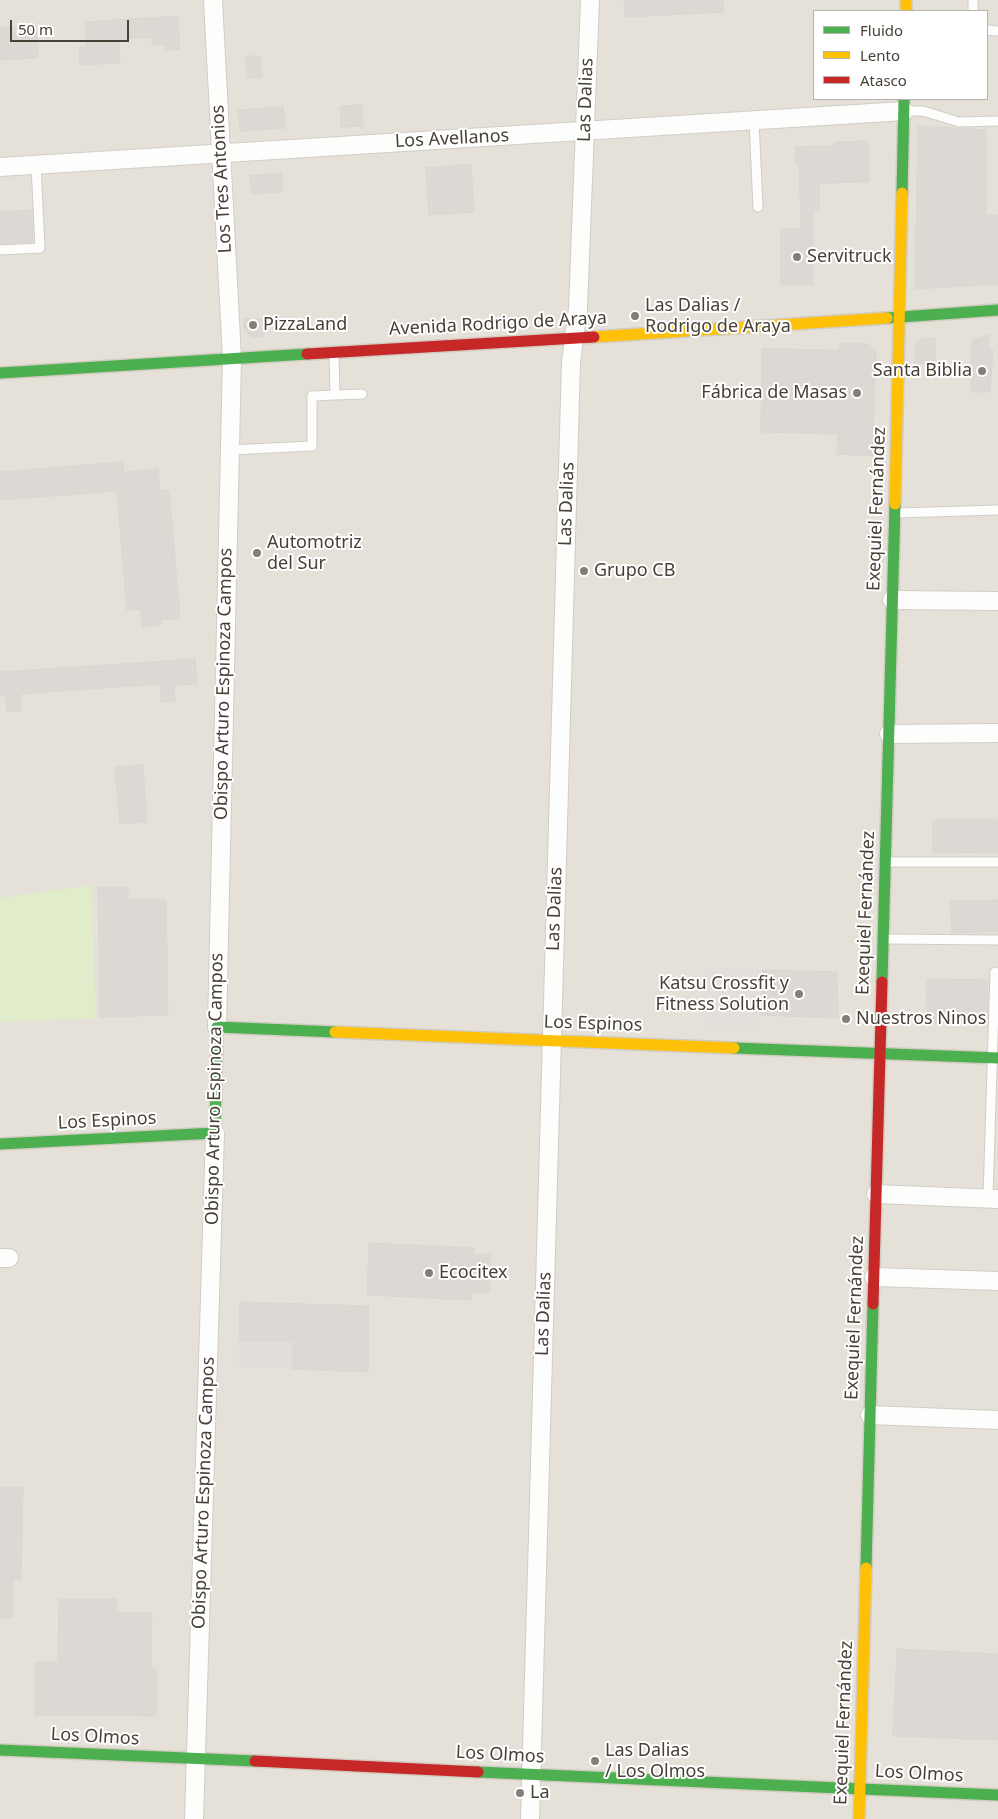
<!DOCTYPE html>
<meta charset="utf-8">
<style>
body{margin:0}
#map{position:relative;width:998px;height:1819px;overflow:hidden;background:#f2efeb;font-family:"Noto Sans",sans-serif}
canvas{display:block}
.legend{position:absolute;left:813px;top:10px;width:175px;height:90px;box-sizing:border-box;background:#fff;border:1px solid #b6b3af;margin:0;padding:6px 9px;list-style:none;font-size:15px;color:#484136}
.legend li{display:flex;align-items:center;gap:10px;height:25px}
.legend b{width:25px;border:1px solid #b6b3af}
.scale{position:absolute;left:10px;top:20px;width:119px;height:22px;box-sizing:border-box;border:2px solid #484136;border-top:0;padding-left:6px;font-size:15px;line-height:18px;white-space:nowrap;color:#484136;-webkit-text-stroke:4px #fff;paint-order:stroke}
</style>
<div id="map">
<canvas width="998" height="1819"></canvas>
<ul class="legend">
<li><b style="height:6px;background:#4caf50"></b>Fluido</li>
<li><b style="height:6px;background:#ffc107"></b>Lento</li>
<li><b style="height:6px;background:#c62828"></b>Atasco</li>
</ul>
<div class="scale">50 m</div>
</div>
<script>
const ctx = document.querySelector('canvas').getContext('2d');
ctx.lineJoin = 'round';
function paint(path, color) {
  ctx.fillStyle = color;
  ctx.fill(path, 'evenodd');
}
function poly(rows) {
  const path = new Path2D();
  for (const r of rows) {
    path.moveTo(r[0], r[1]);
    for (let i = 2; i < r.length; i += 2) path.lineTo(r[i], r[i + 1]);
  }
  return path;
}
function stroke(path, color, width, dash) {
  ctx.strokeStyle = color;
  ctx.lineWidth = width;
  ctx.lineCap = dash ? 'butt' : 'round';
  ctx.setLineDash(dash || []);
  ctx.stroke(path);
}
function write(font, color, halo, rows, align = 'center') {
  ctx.font = font + ' "Noto Sans",sans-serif';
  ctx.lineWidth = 4;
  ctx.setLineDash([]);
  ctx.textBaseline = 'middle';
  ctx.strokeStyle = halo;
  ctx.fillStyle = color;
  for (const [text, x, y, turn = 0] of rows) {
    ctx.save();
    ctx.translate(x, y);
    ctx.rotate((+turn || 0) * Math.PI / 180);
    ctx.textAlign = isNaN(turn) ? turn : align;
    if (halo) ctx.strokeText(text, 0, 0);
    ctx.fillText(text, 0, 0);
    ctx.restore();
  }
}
paint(poly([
 [0,0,998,0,998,1819,0,1819],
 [814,11,987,11,987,99,814,99]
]), '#e6e1d8');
paint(poly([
 [704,967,758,968,757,1031,701,1029]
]), '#e4dfda');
paint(poly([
 [91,885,96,1018,0,1022,0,898]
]), '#e0ecca');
paint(poly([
 [239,1340,293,1341,293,1369,239,1368]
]), '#e1deda');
const building = poly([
 [624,0,723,0,724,12,625,17,624,0],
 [178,16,180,49,166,50,166,44,152,45,152,37,119,39,120,63,80,65,79,47,86,47,85,22,178,16],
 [36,26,38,58,0,60,0,28,36,26],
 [246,56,260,56,262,77,247,78,246,56],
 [362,105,363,126,341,127,340,106,362,105],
 [283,107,285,128,240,131,238,110,283,107],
 [918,126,986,130,986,215,998,215,998,284,915,289,918,126],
 [868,141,869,182,819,183,819,209,813,209,813,285,781,285,781,229,801,229,799,163,796,163,795,147,834,146,834,142,868,141],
 [471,164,474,212,429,215,426,168,471,164],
 [281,173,283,192,252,194,250,176,281,173],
 [32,210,33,242,0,244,0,212,32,210],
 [244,319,263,319,263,337,252,337,244,330,244,319],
 [989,335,989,350,993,350,990,392,971,392,972,340,989,335],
 [923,338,935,338,936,364,915,364,915,346,923,338],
 [840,343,868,344,876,352,872,456,837,454,838,434,761,432,762,349,839,350,840,343],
 [123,462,124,472,158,469,160,491,169,490,180,618,161,620,161,625,142,627,141,609,127,610,117,491,0,500,0,472,123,462],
 [195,659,197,684,174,685,175,701,161,702,160,684,20,694,21,711,7,712,6,696,0,696,0,672,195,659],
 [143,765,147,822,120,824,115,767,143,765],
 [933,820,998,820,998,852,933,853,933,820],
 [98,887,128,887,128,900,166,900,168,1015,100,1017,98,887],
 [998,900,998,931,952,933,950,901,998,900],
 [763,970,837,972,838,1018,760,1015,763,970],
 [927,979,988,980,987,1024,926,1023,927,979],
 [369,1243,474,1248,474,1254,491,1255,489,1293,472,1292,472,1300,367,1295,369,1243],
 [240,1302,369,1306,368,1372,293,1369,293,1341,239,1340,240,1302],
 [0,1487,23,1487,21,1579,13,1579,12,1618,0,1618,0,1487],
 [59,1599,116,1599,116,1612,152,1613,151,1668,156,1668,156,1716,35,1715,35,1662,58,1662,59,1599],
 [897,1649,998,1654,998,1740,893,1736,897,1649]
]);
paint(building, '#dcd8d3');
stroke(building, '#dad6d0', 1);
const lane = poly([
 [973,11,973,0],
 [987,30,998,31],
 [905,111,923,111,959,122,998,121],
 [754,121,758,207],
 [0,250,40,248,36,164],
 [335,395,362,394],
 [230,450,312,446,312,396,335,395,334,355],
 [896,513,998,510],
 [888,862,998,862],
 [886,939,998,940],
 [988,1198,995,972]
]);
const street = poly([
 [213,0,232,358,217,1027],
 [0,167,904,111],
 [892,600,998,601],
 [889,734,998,733],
 [876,1194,998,1199],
 [0,1258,9,1258],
 [874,1277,998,1281],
 [870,1415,998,1420],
 [194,1819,215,1133],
 [530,1819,571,362,578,308,590,0]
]);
const fast = poly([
 [902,193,904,99],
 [887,318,998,310],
 [0,373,307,354],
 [882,982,895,504],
 [734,1048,998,1058],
 [0,1144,215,1133,217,1027,335,1032],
 [866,1568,873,1304],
 [0,1750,255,1761],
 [478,1772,998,1795]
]);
const slow = poly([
 [906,0,906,11],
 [594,337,887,318],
 [895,504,902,193],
 [335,1032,734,1048],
 [859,1819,866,1568]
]);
const jam = poly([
 [307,354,594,337],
 [873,1304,882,982],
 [255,1761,478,1772]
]);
stroke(lane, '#d0cdc8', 11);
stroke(street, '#d0cdc8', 20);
stroke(fast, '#d2ccc2', 14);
stroke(slow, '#d2ccc2', 14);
stroke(jam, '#d2ccc2', 14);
stroke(lane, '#fdfdfc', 9);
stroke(street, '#fdfdfc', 18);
stroke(fast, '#4caf50', 11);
stroke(slow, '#ffc107', 11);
stroke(jam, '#c62828', 11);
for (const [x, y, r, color] of [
 [797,257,5,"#847e75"],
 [635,316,5,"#847e75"],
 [253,325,5,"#847e75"],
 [982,371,5,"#847e75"],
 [857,393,5,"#847e75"],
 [257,553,5,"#847e75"],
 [584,571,5,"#847e75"],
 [799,994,5,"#847e75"],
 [846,1019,5,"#847e75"],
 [429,1273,5,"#847e75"],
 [595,1761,5,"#847e75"],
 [520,1793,5,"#847e75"]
]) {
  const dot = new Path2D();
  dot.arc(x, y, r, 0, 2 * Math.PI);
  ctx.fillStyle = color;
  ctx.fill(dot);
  stroke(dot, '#fff', 2);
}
write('18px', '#484136', '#fff', [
 ["Las Dalias",586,100,-88],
 ["Los Avellanos",452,139,-3],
 ["Los Tres Antonios",222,179,-93],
 ["Avenida Rodrigo de Araya",498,324,-3],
 ["Las Dalias",567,504,-88],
 ["Exequiel Fernández",877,509,-88],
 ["Obispo Arturo Espinoza Campos",224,684,-89],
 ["Las Dalias",555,909,-88],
 ["Exequiel Fernández",866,913,-88],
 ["Los Espinos",593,1024,2],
 ["Obispo Arturo Espinoza Campos",215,1089,-89],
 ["Los Espinos",107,1121,-3],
 ["Las Dalias",544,1314,-88],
 ["Exequiel Fernández",855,1318,-88],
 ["Obispo Arturo Espinoza Campos",204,1493,-88],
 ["Exequiel Fernández",844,1723,-88],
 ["Los Olmos",95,1737,3],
 ["Los Olmos",500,1755,3],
 ["Los Olmos",919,1774,3]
]);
write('18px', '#484136', '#fff', [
 ["Servitruck",807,257],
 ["Las Dalias /",645,306],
 ["Rodrigo de Araya",645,327],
 ["PizzaLand",263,325],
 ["Santa Biblia",972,371,"right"],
 ["Fábrica de Masas",847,393,"right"],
 ["Automotriz",267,543],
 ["del Sur",267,564],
 ["Grupo CB",594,571],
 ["Katsu Crossfit y",789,984,"right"],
 ["Fitness Solution",789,1005,"right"],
 ["Nuestros Ninos",856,1019],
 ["Ecocitex",439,1273],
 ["Las Dalias",605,1751],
 ["/ Los Olmos",605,1772],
 ["La",530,1793]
], 'left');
</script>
